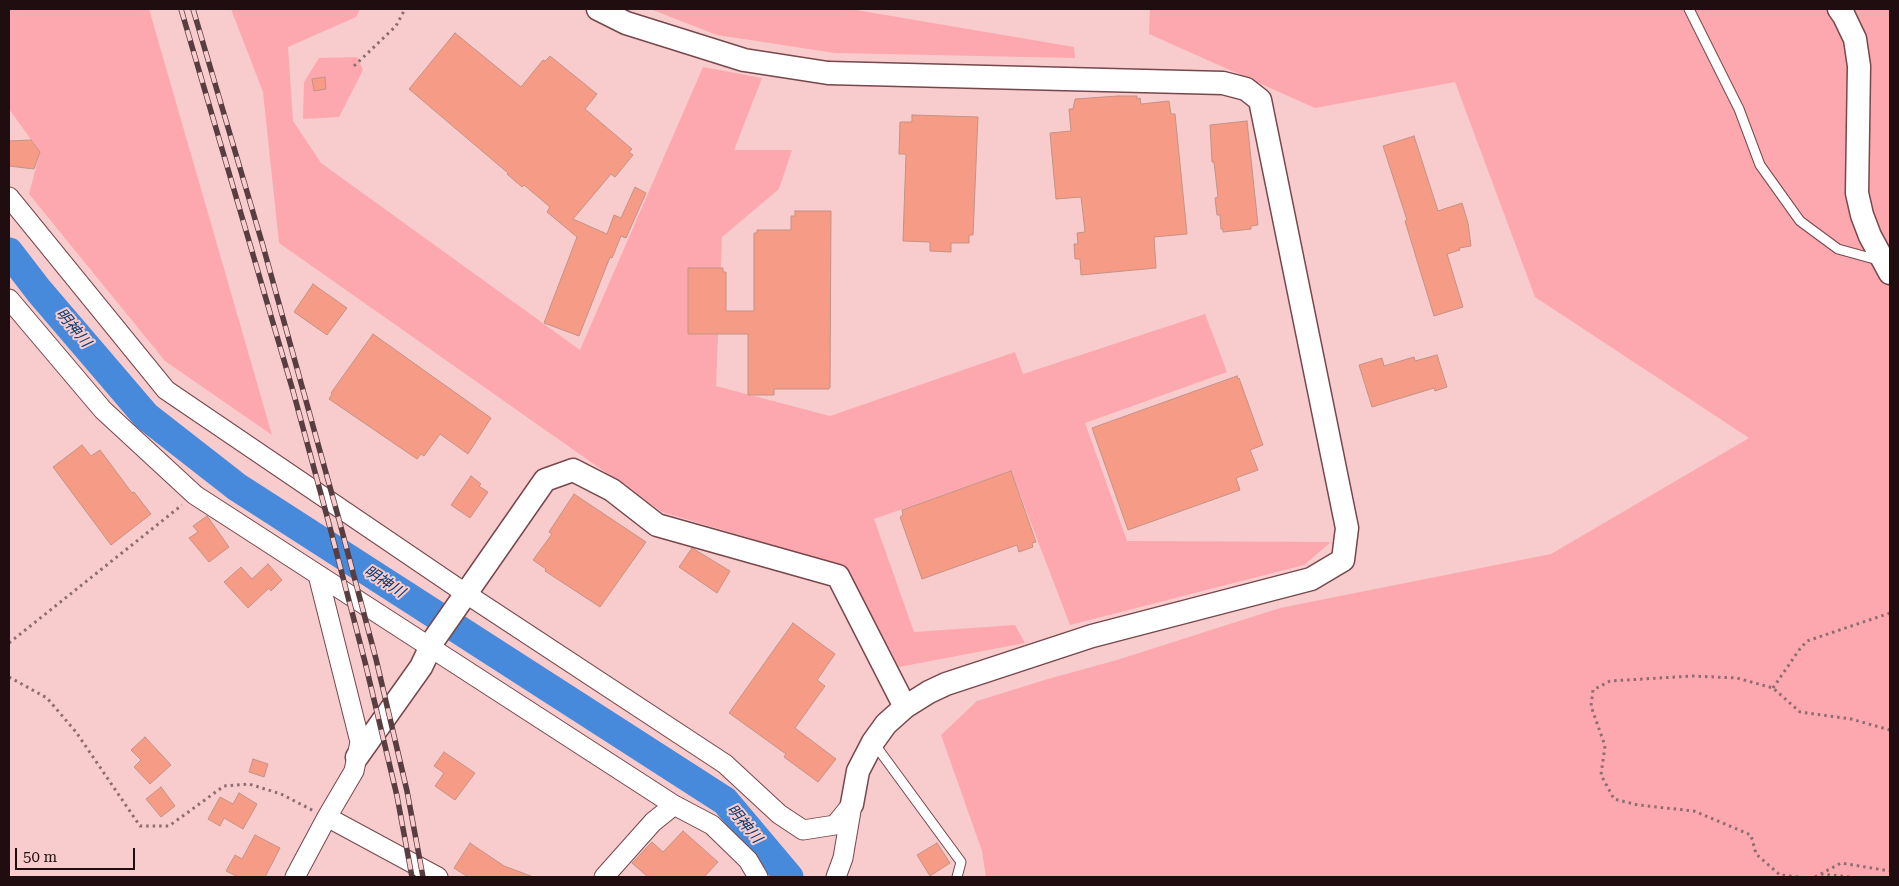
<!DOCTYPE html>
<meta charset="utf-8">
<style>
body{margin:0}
#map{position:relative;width:1899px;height:886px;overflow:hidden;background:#f8cbcd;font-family:"Roboto Serif",serif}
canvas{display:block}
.frame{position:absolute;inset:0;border:10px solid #200d0f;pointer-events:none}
.scale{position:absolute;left:15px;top:848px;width:120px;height:22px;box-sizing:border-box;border:2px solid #200d0f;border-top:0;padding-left:6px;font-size:15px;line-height:18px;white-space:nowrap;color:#200d0f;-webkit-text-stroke:4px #f8cbcd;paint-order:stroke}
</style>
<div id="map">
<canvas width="1899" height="886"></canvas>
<div class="frame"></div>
<div class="scale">50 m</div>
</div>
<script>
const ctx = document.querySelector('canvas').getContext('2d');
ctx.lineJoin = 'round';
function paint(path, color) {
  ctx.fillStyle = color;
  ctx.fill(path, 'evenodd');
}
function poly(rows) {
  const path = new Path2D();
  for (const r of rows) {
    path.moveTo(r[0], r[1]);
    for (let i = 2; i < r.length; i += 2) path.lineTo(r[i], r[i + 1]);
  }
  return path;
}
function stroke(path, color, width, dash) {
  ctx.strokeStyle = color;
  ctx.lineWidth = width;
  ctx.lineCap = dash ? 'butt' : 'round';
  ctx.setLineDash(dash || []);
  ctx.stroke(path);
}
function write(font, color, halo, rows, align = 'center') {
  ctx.font = font + ' "Roboto Serif","Noto Sans JP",serif';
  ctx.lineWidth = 4;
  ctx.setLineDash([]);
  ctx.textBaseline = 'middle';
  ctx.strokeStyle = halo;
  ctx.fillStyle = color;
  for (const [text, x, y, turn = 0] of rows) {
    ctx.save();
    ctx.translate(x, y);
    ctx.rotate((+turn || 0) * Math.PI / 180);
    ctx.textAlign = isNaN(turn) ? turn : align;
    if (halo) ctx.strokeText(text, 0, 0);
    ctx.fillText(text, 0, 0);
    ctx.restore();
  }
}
paint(poly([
 [9,9,149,9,272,435,165,361,29,194,40,152,9,109],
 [231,9,360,9,356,17,288,47,293,121,321,163,580,350,703,67,762,78,734,150,792,150,779,189,722,237,716,386,830,416,1015,352,1023,374,1205,314,1227,372,1085,423,1127,541,1331,542,1304,565,1070,625,1011,471,874,519,914,632,1015,625,1025,643,899,667,846,567,662,512,279,243,263,92],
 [650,9,850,9,1074,47,1075,58,835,53,717,35],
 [1150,9,1890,9,1890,877,986,877,982,851,941,735,977,701,1048,679,1117,660,1280,608,1551,554,1749,438,1535,297,1455,82,1315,108,1149,34],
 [357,57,363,70,339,117,303,119,304,82,319,58]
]), '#fda8ae');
stroke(poly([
 [9,252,39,291,146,416,237,487,725,801,789,877]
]), '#478adc', 29);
const building = poly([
 [455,33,521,87,543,60,545,61,550,56,597,94,585,109,632,149,629,152,633,155,615,177,611,174,573,219,607,234,614,215,621,218,635,187,646,193,626,238,621,236,612,258,610,257,579,336,544,323,577,237,547,212,550,207,524,185,522,187,507,174,508,173,409,89,455,33],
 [325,77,326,89,314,91,312,79,325,77],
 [1118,96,1137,96,1137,99,1140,98,1141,104,1169,101,1171,114,1175,114,1187,234,1154,237,1156,268,1081,275,1080,259,1075,259,1074,244,1078,244,1077,233,1085,232,1081,197,1056,199,1050,133,1071,131,1069,109,1073,109,1075,99,1118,96],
 [912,115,978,117,973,235,969,235,969,243,951,243,951,252,930,251,930,242,903,241,906,154,899,154,900,122,912,122,912,115],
 [1247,121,1258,225,1251,226,1251,229,1223,232,1223,229,1221,229,1220,215,1217,215,1215,198,1218,197,1214,162,1212,162,1210,125,1247,121],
 [1414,136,1438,211,1462,203,1468,223,1471,246,1459,248,1460,250,1447,254,1463,307,1434,316,1405,221,1407,220,1383,146,1414,136],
 [31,140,40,152,34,169,9,166,9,141,31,140],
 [795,211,831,211,830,387,829,389,774,389,774,395,748,395,748,334,688,334,688,268,723,268,723,272,726,272,726,311,754,311,754,233,757,233,757,230,791,230,791,216,795,216,795,211],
 [313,284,347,308,327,335,294,312,313,284],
 [373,334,491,418,468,454,440,434,424,456,421,454,417,459,329,399,332,394,331,393,373,334],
 [1437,355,1447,387,1435,391,1434,388,1372,407,1359,365,1382,358,1384,366,1414,357,1415,361,1437,355],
 [1237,376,1238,379,1239,378,1263,445,1250,450,1258,470,1236,478,1240,490,1128,530,1092,428,1237,376],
 [82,445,91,456,100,450,132,493,134,492,151,514,111,545,53,467,82,445],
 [1011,471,1036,542,1032,543,1033,547,1019,552,1017,545,922,579,900,517,903,515,902,510,1011,471],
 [471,476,481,484,479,486,488,492,470,518,451,505,471,476],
 [574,494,646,542,600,607,545,571,546,569,533,560,552,534,549,532,574,494],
 [207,516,229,547,209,562,189,538,198,532,193,526,207,516],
 [692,548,730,571,717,593,679,567,692,548],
 [268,564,282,580,271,591,269,588,248,608,224,582,241,567,252,579,268,564],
 [793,623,835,654,817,680,825,686,795,728,836,759,818,782,784,757,786,754,729,713,793,623],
 [145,737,171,765,150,784,134,767,141,760,131,750,145,737],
 [444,752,475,773,455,800,435,786,444,773,434,766,444,752],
 [253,759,268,764,264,777,249,772,253,759],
 [161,787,175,806,161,817,146,799,161,787],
 [239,793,257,804,243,829,224,818,220,826,208,819,220,797,233,804,239,793],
 [683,831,718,862,704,877,648,877,632,863,652,842,663,852,683,831],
 [255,835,280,848,265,877,238,877,226,871,235,855,242,859,255,835],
 [470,843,504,866,531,876,531,877,468,877,454,868,470,843],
 [937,843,950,863,930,876,917,855,937,843]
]);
paint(building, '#f69b85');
stroke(building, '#c59285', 1);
const service = poly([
 [1689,9,1739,109,1760,165,1800,221,1838,249,1878,260],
 [873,742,961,862,957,877]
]);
const minor = poly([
 [9,197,166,390,465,593,725,764,779,814,803,830,835,825,852,804],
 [9,299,103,410,195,495,674,805,712,825,748,860,758,877],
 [327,817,438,877],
 [295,877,327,817,354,771,360,742,318,575],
 [604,877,653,822,674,805],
 [836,877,843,858,852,805]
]);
const tertiary = poly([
 [598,9,626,23,744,60,828,73,1223,83,1246,89,1260,100,1347,528,1343,560,1311,579,1092,636,946,684,929,692,905,707,886,724,873,742,858,771,852,804],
 [1839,9,1844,16,1855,39,1859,66,1857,193,1862,215,1870,236,1890,273],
 [357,757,421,667,435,638,545,480,573,470,612,490,657,525,838,576,905,707]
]);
stroke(service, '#76474b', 11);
stroke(minor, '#76474b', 21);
stroke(tertiary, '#76474b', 25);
stroke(poly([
 [354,66,396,26,405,9],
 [9,643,182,505],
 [9,677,47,698,76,732,140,826,169,826,224,786,249,784,281,794,314,811],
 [1773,688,1799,650,1807,641,1890,613],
 [1821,874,1850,877],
 [1798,877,1780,875,1756,854,1751,835,1694,811,1638,805,1614,799,1601,775,1605,746,1591,706,1593,690,1610,681,1692,676,1737,678,1773,688,1800,712,1851,719,1890,730],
 [1815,877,1841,863,1890,871]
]), '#8d6d6f', 3, [2.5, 4]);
stroke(service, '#fff', 9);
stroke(minor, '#fff', 19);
stroke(tertiary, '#fff', 22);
const rail = poly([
 [181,9,293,391,328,520,365,662,397,796,412,877],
 [193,9,263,246,338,516,376,659,407,791,423,877]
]);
stroke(rail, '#583e40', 5.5);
stroke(rail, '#f8cbcd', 4, [11]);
write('italic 15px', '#0a3a6f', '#f8cbcd', [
 ["明神川",73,328,50],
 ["明神川",384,582,33],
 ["明神川",744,824,50]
]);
</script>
